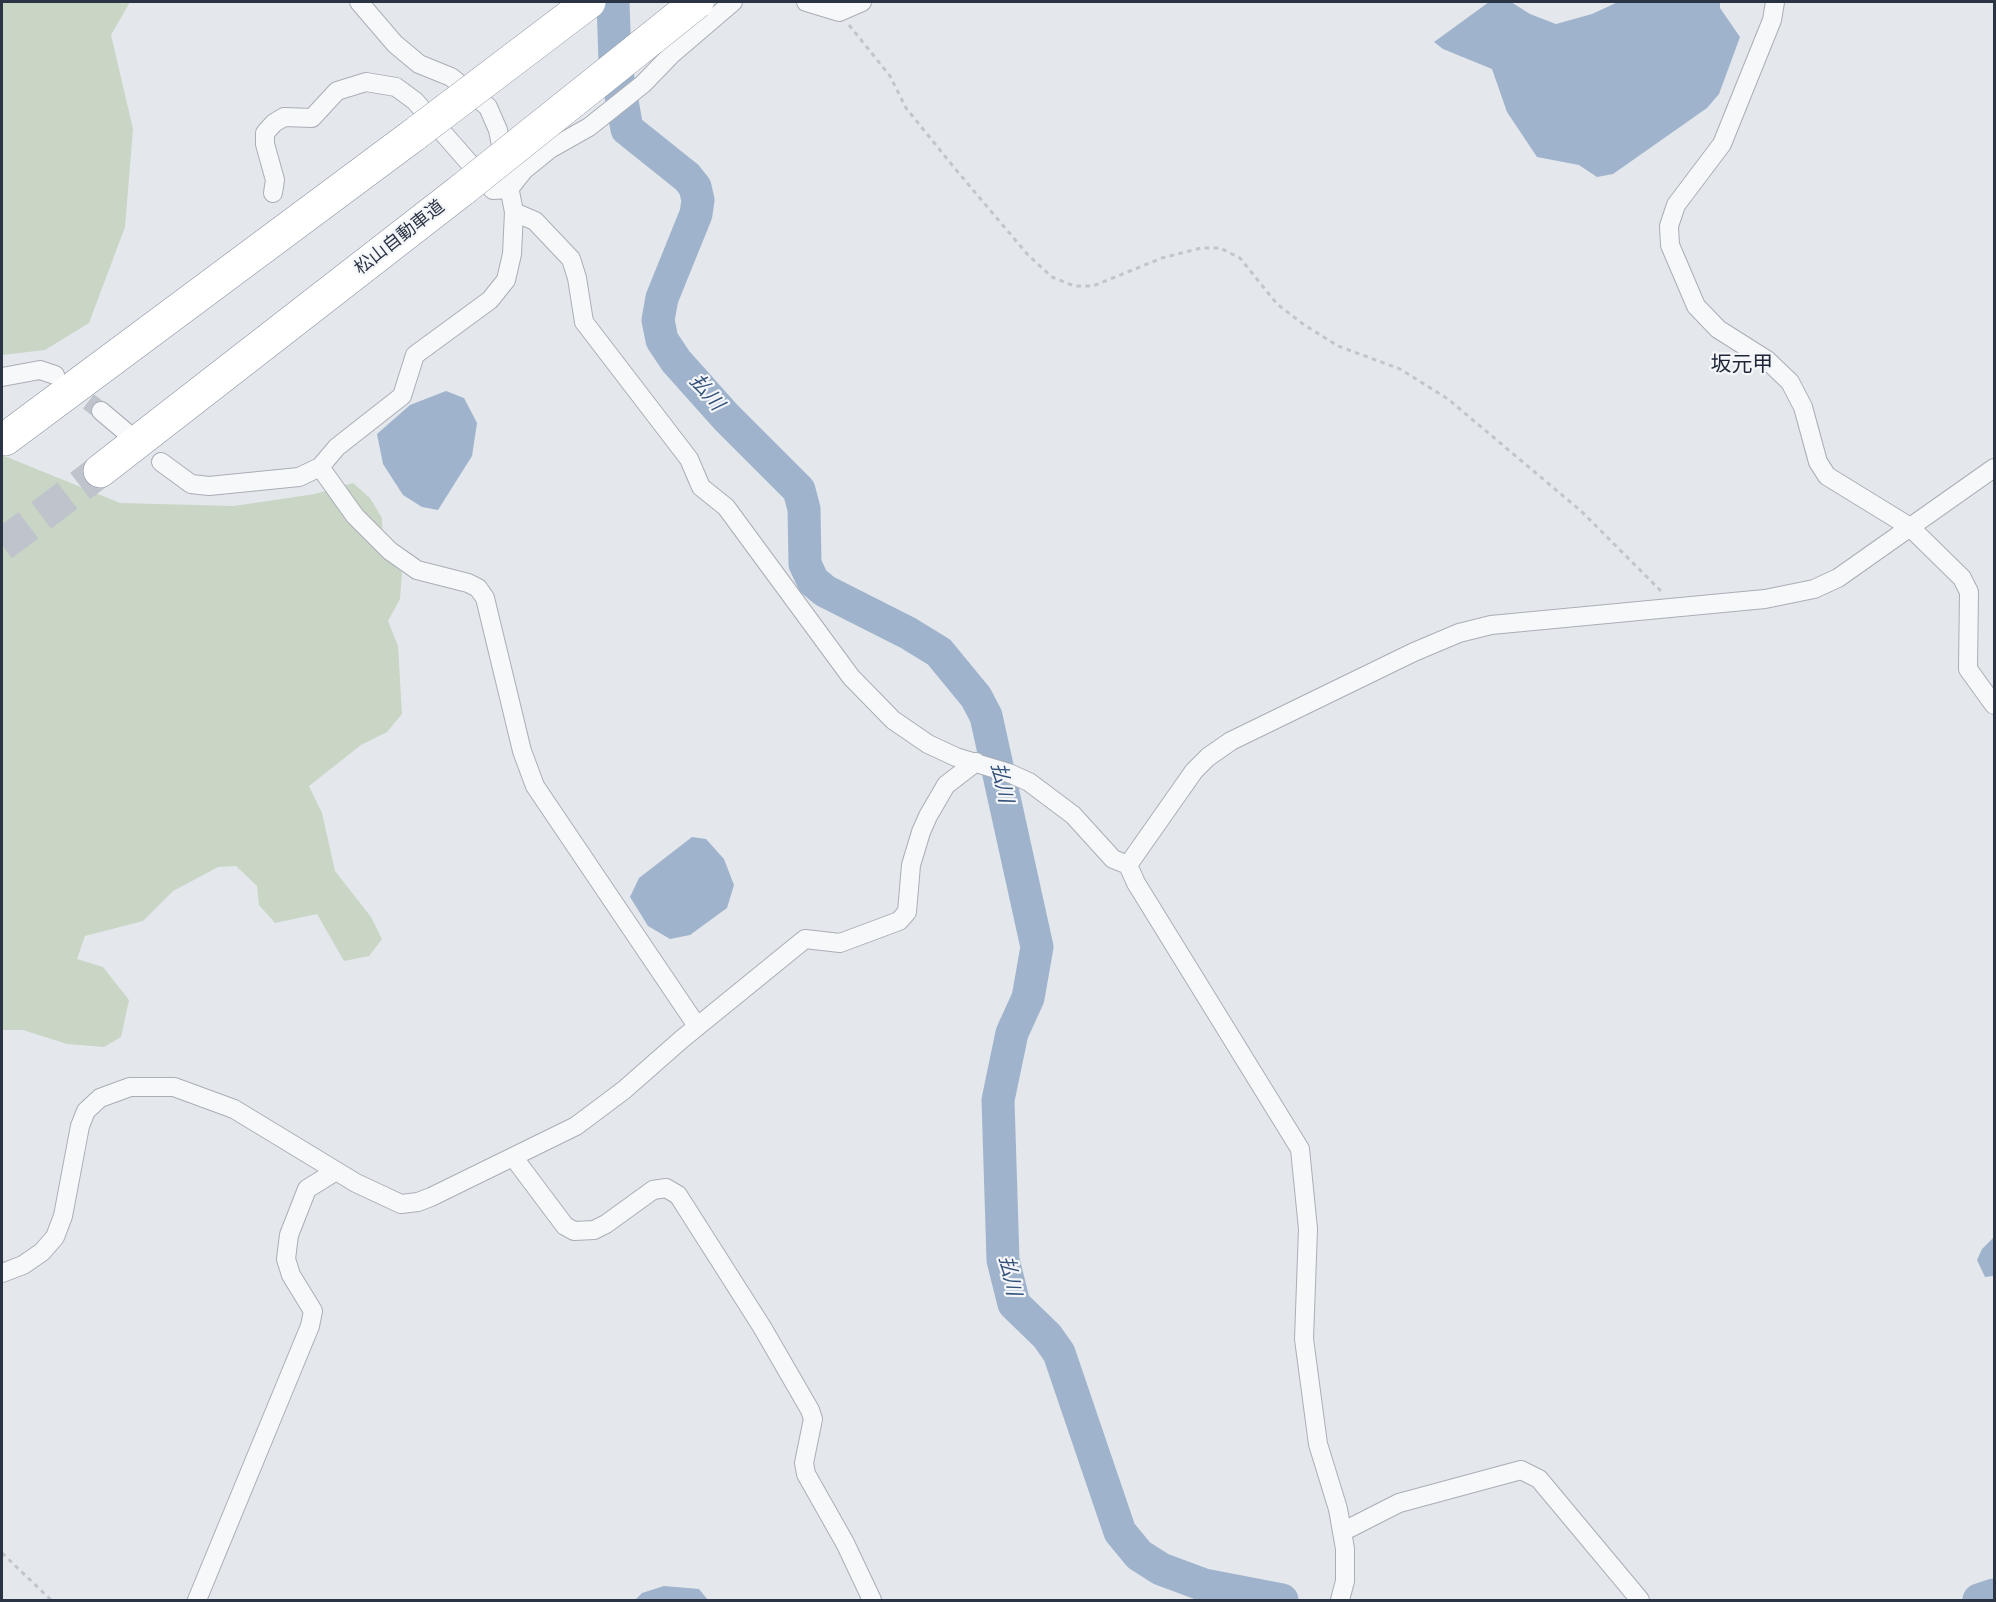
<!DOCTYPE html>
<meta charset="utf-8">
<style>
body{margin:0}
#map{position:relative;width:1996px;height:1602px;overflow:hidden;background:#e4e7ec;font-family:"DM Sans",sans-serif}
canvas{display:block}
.frame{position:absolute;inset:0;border:3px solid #2b3445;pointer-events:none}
</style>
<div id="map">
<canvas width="1996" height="1602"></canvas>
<div class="frame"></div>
</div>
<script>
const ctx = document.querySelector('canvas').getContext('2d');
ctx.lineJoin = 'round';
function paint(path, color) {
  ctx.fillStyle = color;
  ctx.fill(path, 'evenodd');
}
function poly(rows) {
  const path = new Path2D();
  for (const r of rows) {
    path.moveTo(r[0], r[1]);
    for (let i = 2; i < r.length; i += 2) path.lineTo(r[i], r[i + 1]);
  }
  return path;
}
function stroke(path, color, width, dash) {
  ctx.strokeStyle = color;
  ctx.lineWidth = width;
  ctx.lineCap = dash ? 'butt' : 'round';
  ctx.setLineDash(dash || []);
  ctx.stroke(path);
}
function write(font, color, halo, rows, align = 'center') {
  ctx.font = font + ' "DM Sans","Noto Sans JP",sans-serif';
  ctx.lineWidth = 4.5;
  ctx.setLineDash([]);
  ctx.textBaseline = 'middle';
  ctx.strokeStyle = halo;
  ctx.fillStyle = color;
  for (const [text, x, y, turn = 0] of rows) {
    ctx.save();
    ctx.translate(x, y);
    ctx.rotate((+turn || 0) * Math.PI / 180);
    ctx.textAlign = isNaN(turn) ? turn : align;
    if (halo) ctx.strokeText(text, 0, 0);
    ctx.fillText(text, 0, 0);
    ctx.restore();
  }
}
paint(poly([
 [2,2,130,2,111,35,133,129,125,227,89,323,45,350,2,355],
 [2,455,120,503,234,506,315,494,353,483,370,498,382,518,383,555,402,572,400,599,388,621,398,646,402,714,387,732,361,745,309,786,322,813,335,871,371,917,382,939,369,956,344,961,317,914,275,923,259,905,257,886,236,866,218,867,173,891,143,921,85,936,77,959,103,967,129,1000,121,1037,104,1047,67,1044,23,1030,2,1030]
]), '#c9d6c5');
paint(poly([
 [1489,2,1511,2,1530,14,1556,24,1592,14,1618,2,1720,2,1720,8,1740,37,1719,94,1707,108,1613,174,1597,177,1579,165,1537,157,1507,112,1492,69,1443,49,1434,42],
 [446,391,464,398,477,423,472,456,438,510,422,507,403,495,383,464,377,434,410,405],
 [692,837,706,839,724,859,734,885,727,908,690,935,670,939,648,926,630,897,639,878],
 [1994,1237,1994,1276,1985,1277,1977,1260,1982,1249],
 [664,1586,699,1589,708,1600,635,1600,642,1593]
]), '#9fb4cc');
stroke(poly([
 [613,2,615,62,627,129,687,177,695,187,698,200,696,214,662,298,658,320,662,340,676,361,726,417,799,490,804,509,805,564,813,581,825,591,908,633,939,652,976,697,986,716,1037,947,1028,998,1012,1033,998,1100,1003,1260,1014,1304,1047,1336,1059,1353,1120,1532,1139,1555,1161,1569,1204,1585,1282,1600],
 [1979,1600,1994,1595]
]), '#9fb4cc', 33);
stroke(poly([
 [67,385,101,411]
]), '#bfc3cb', 18, [18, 9]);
stroke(poly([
 [2,545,100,471]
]), '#bfc3cb', 33, [33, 16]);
const street = poly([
 [359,2,395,44,419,64,451,77,488,107,498,130,514,212,535,221,571,259,577,278,584,322,689,459,701,487,726,507,851,677,893,720,928,744,956,757,1009,773,1029,782,1073,815,1113,859,1128,865],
 [806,2,839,12,862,2],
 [1775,2,1772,20,1722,144,1676,205,1669,226,1670,245,1696,306,1718,329,1767,360,1790,382,1803,407,1818,462,1827,476,1910,527,1962,578,1969,592,1968,669,1994,705],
 [273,193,275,180,265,144,265,133,274,123,284,117,312,118,337,91,366,82,396,87,415,101,493,190,509,189,524,170,550,149,589,127,643,84,671,55,733,2],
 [2,377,40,370,55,375],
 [101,411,127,433],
 [161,462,191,484,209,486,299,477,320,467,337,447,402,396,415,355,490,300,506,280,512,254,514,212],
 [320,467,355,516,390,551,417,570,468,583,478,588,485,598,522,751,535,786,697,1026],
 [514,1158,565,1226,574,1231,594,1230,606,1224,653,1190,666,1188,678,1195,762,1327,810,1410,813,1419,804,1463,806,1474,845,1543,872,1600],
 [2,1273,23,1265,42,1252,55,1237,63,1216,80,1126,86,1111,100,1098,130,1087,174,1087,234,1109,356,1183,401,1204,418,1202,431,1197,576,1126,624,1090,682,1039,805,939,840,943,899,921,907,912,911,865,921,832,928,816,946,785,976,762],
 [1342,1532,1399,1503,1521,1470,1539,1479,1640,1600],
 [197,1600,310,1326,313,1311,291,1275,286,1259,289,1235,307,1189,336,1171],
 [1340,1600,1345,1581,1345,1549,1338,1509,1318,1444,1304,1339,1308,1229,1300,1149,1136,883,1128,865,1194,771,1208,757,1231,741,1414,652,1459,633,1491,625,1765,599,1814,589,1838,578,1994,468]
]);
const highway = poly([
 [5,439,415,134],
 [100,471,463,189]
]);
stroke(street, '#a9aeb7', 20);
stroke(highway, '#8b94a3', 34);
stroke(poly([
 [849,25,890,76,906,108,952,165,1028,255,1052,277,1074,286,1093,286,1162,258,1201,248,1220,248,1240,258,1277,304,1303,324,1338,346,1400,369,1448,399,1581,511,1662,592],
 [2,1553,51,1600]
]), '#c2c5cb', 3, [4.5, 4.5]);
stroke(street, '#f7f8fa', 18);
stroke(highway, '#fff', 33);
const highwayBridge = poly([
 [415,134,589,2],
 [463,189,697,2]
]);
stroke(highwayBridge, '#8b94a3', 34, []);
stroke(highwayBridge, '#fff', 33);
write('18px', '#2b3445', '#f4f6f9', [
 ["松山自動車道",400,238,-38]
]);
write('italic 20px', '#34527a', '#f4f6f9', [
 ["払川",706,393,50],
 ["払川",1001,783,78],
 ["払川",1009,1276,78]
]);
write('21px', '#1d2536', '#f4f6f9', [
 ["坂元甲",1742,365]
]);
</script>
